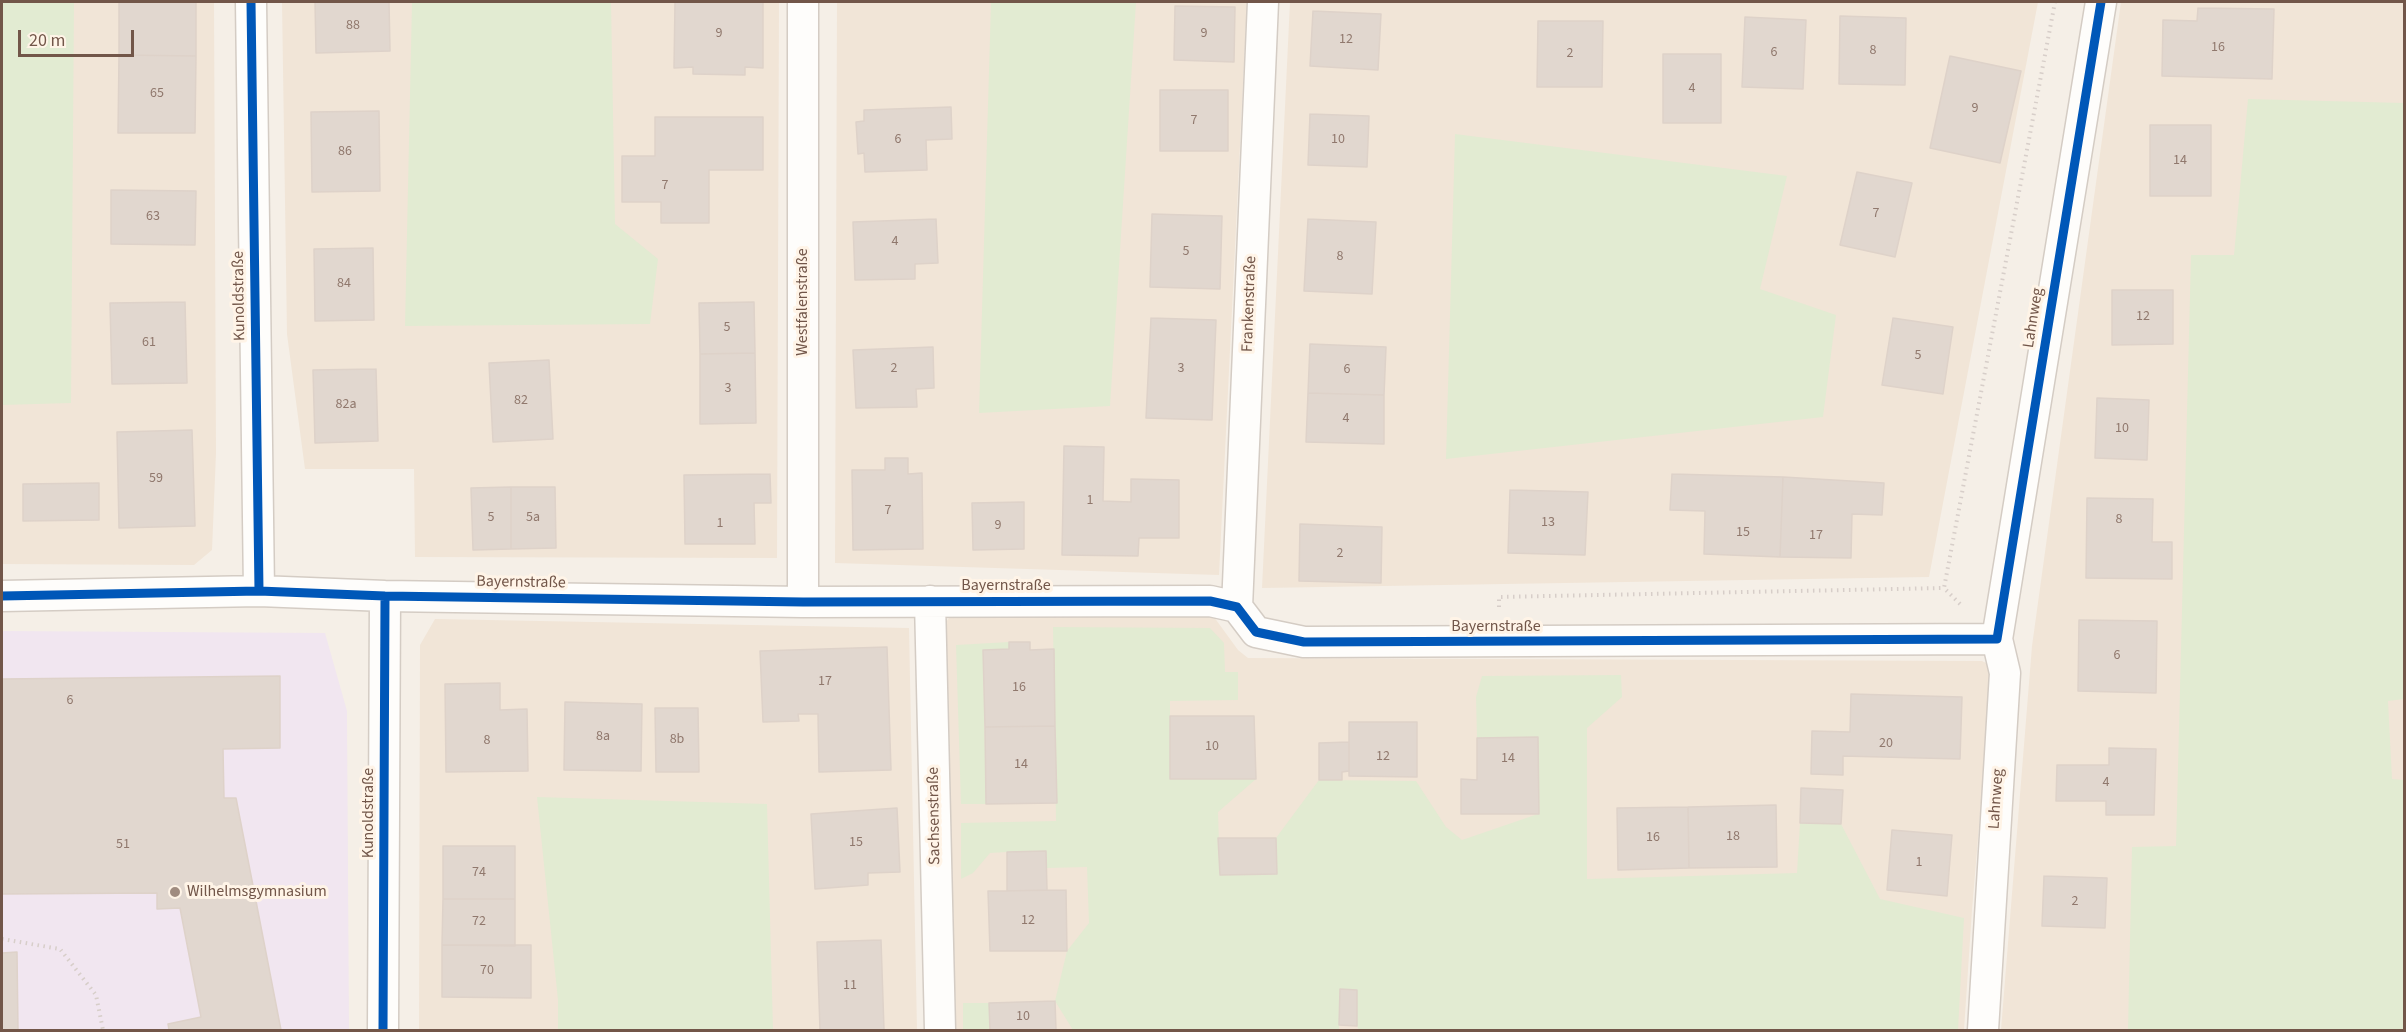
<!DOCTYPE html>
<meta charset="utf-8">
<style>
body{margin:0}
#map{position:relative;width:2406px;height:1032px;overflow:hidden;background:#f5efe7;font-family:"Source Sans 3",sans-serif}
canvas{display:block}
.frame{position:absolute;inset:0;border:3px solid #725649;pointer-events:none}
.scale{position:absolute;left:18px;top:30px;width:116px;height:27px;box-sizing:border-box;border:3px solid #725649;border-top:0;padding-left:8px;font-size:18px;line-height:21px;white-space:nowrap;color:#725649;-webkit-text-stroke:4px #fff4e7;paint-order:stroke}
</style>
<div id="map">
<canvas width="2406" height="1032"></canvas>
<div class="frame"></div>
<div class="scale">20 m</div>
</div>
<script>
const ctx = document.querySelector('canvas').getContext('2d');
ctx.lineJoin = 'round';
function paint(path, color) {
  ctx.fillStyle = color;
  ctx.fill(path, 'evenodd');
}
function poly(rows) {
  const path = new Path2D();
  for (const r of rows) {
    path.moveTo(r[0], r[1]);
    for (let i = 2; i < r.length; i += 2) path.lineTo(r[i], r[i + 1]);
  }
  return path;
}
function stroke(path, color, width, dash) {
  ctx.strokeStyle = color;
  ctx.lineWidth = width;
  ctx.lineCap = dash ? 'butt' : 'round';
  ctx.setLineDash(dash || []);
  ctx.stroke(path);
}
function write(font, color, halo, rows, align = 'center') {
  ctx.font = font + ' "Source Sans 3",sans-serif';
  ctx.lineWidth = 6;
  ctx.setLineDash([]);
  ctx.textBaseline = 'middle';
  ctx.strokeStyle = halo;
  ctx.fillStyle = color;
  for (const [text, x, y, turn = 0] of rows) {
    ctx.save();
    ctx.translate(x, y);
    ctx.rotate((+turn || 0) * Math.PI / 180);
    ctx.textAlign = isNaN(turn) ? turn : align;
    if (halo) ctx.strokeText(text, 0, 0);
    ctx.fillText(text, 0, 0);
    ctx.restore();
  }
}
paint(poly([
 [2,2,214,2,216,453,212,550,194,565,2,564],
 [282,2,779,2,777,558,415,557,414,469,305,469,287,334],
 [837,2,1247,2,1219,575,835,563],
 [1290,2,2038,2,1929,577,1262,588],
 [2121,2,2404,2,2404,1030,2001,1030,2032,646],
 [952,614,1214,617,1238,650,1248,658,1982,661,1988,664,1992,670,1972,910,1964,1030,956,1030,946,622],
 [435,619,909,628,917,1030,419,1030,420,645]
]), '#f1e5d7');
paint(poly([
 [2,631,325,633,347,711,349,1030,2,1030]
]), '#f1e6f0');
paint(poly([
 [2,2,74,2,71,403,2,405],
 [412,2,611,2,615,224,658,259,650,324,405,326],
 [991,2,1136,2,1110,406,979,413],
 [2248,99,2404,103,2404,699,2388,701,2392,779,2404,780,2404,1030,2128,1030,2132,847,2176,846,2191,255,2234,255],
 [1455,134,1787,176,1760,289,1836,315,1823,417,1446,459],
 [1053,627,1210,628,1224,643,1225,672,1238,672,1238,700,1170,701,1170,779,1256,779,1218,812,1220,875,1276,874,1276,838,1319,780,1416,781,1446,827,1462,840,1538,814,1538,737,1477,738,1476,697,1482,676,1621,675,1622,697,1587,728,1587,879,1797,873,1800,823,1841,824,1880,899,1964,918,1958,1030,1359,1030,1340,990,1339,1030,1073,1030,1055,1001,1067,951,1089,923,1087,867,1047,868,1046,851,1007,852,990,853,973,873,961,879,961,823,1056,821],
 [1009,642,1009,649,983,651,986,804,961,804,956,645],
 [537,797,767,804,773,1030,558,1030,558,1000],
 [963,1003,989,1003,990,1030,963,1030]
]), '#e2ebd2');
const building = poly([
 [119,2,196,2,196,56,119,55,119,2],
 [315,2,389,2,390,51,316,53,315,2],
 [675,2,763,2,763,68,745,67,745,75,693,74,693,67,674,68,675,2],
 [1175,6,1235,7,1234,62,1174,60,1175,6],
 [2198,8,2274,9,2272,79,2162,76,2163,20,2197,21,2198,8],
 [1313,11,1381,14,1378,70,1310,66,1313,11],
 [1840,16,1906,18,1905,85,1839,84,1840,16],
 [1745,17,1806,20,1803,89,1742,87,1745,17],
 [1538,21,1603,21,1602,87,1537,87,1538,21],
 [1663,54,1721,54,1721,123,1663,123,1663,54],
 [119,55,196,56,195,133,118,133,119,55],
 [1950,56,2021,71,2000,163,1930,148,1950,56],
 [1160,90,1228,90,1228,151,1160,151,1160,90],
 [951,107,952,139,926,140,927,170,865,172,864,153,858,154,856,122,864,121,864,110,951,107],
 [379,111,380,191,312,192,311,112,379,111],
 [1310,114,1369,116,1367,167,1308,165,1310,114],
 [655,117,763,117,763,170,709,170,709,223,661,223,661,202,622,202,622,156,655,156,655,117],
 [2150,125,2211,125,2211,196,2150,196,2150,125],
 [1857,172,1912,183,1895,257,1840,245,1857,172],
 [111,190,196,191,195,245,111,244,111,190],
 [1152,214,1222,216,1220,289,1150,287,1152,214],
 [936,219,938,263,915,264,915,279,855,280,853,222,936,219],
 [1308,219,1376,222,1372,294,1304,291,1308,219],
 [373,248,374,320,315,321,314,249,373,248],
 [2112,290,2173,290,2173,344,2112,345,2112,290],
 [185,302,187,383,112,384,110,303,185,302],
 [754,302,755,353,700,354,699,303,754,302],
 [1151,318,1216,320,1212,420,1146,418,1151,318],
 [1893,318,1953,327,1943,394,1882,385,1893,318],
 [1310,344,1386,347,1384,395,1308,393,1310,344],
 [933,347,934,388,916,389,917,407,856,408,853,350,933,347],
 [755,353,756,423,700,424,700,354,755,353],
 [549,360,553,439,493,442,489,363,549,360],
 [376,369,378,441,315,443,313,370,376,369],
 [1308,393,1384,395,1384,444,1306,442,1308,393],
 [2097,398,2149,400,2147,460,2095,458,2097,398],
 [192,430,195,526,119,528,117,432,192,430],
 [1064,446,1104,447,1103,501,1131,502,1131,479,1179,480,1179,538,1139,538,1138,556,1062,555,1064,446],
 [885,458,908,458,908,474,922,473,923,549,853,550,852,470,885,470,885,458],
 [770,474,771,503,754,503,755,544,685,544,684,475,770,474],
 [1672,474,1783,477,1780,557,1704,554,1705,511,1670,510,1672,474],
 [1783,477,1884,483,1882,515,1852,514,1851,558,1780,557,1783,477],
 [99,483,99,520,23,521,23,484,99,483],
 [511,487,555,487,556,548,511,549,511,487],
 [511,487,511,549,473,550,471,488,511,487],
 [1510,490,1588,492,1585,555,1508,553,1510,490],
 [2087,498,2153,499,2152,542,2172,542,2172,579,2086,578,2087,498],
 [1024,502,1024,549,973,550,972,503,1024,502],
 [1300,524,1382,527,1381,583,1299,581,1300,524],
 [2079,620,2157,621,2156,693,2078,691,2079,620],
 [1009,642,1030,642,1030,650,1054,649,1055,726,985,727,983,650,1009,649,1009,642],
 [887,647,891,770,819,772,818,714,798,714,799,721,763,722,760,651,887,647],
 [280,676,280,748,223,749,224,798,236,798,281,1030,169,1030,168,1024,201,1017,180,908,157,909,157,893,2,894,2,679,280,676],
 [500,683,500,710,527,709,528,771,446,772,445,684,500,683],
 [1851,694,1962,697,1960,759,1843,756,1843,775,1811,774,1812,731,1850,732,1851,694],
 [565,702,642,704,641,771,564,770,565,702],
 [655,708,698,708,699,772,656,772,655,708],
 [1170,716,1254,716,1256,779,1170,779,1170,716],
 [1349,722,1417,722,1417,777,1349,776,1349,722],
 [1055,726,1057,803,986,804,985,727,1055,726],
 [1538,737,1539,814,1461,814,1461,779,1477,780,1477,738,1538,737],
 [1349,742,1349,771,1342,772,1342,780,1319,780,1319,743,1349,742],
 [2109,748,2156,749,2154,815,2106,815,2106,801,2056,801,2057,765,2109,765,2109,748],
 [1801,788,1843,790,1841,824,1800,823,1801,788],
 [1776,805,1777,867,1689,868,1688,807,1776,805],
 [1688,807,1689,868,1618,870,1617,808,1688,807],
 [897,808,900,872,868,873,868,885,815,889,811,814,897,808],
 [1892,830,1952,835,1947,896,1887,890,1892,830],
 [1218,838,1276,838,1277,874,1220,875,1218,838],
 [443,846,515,846,515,899,443,899,443,846],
 [1046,851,1047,890,1007,891,1007,852,1046,851],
 [2044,876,2107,878,2105,928,2042,926,2044,876],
 [1066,890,1067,951,990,951,988,891,1066,890],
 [443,899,515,899,515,946,442,945,443,899],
 [881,940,884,1030,820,1030,817,942,881,940],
 [442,945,531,945,531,998,442,997,442,945],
 [17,952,18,1030,2,1030,2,953,17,952],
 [1340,989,1357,990,1357,1026,1339,1025,1340,989],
 [1055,1001,1056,1030,990,1030,989,1003,1055,1001]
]);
paint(building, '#e1d7cf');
stroke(building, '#ded2c9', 1.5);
const street = poly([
 [251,2,259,591],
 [2,596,259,591,385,596,803,602,1210,601,1237,607,1256,632,1304,642,1997,639],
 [930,601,940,1030],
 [803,602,803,2],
 [1237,607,1263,2],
 [383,1030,385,596],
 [1983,1030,2005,673,1997,639,2101,2]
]);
stroke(street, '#d4ccc4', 33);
stroke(poly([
 [1960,604,1944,588,2055,2],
 [1499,607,1499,597,1944,588],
 [2,939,60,949,96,995,103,1030]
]), '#d7cec9', 4, [1.5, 4.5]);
stroke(street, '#fefdfb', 30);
stroke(poly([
 [251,2,259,591],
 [2,596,259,591,385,596,803,602,1210,601,1237,607,1256,632,1304,642,1997,639,2101,2],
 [383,1030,385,596]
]), '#0057b8', 9);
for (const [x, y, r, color] of [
 [175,892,6,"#a08c80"]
]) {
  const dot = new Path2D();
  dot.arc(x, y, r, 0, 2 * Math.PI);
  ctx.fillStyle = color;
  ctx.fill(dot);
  stroke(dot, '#fff4e7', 2);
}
write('14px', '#90786d', null, [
 ["88",353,26],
 ["9",719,34],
 ["9",1204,34],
 ["12",1346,40],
 ["16",2218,48],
 ["8",1873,51],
 ["6",1774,53],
 ["2",1570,54],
 ["4",1692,89],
 ["65",157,94],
 ["9",1975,109],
 ["7",1194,121],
 ["6",898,140],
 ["10",1338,140],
 ["86",345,152],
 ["14",2180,161],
 ["7",665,186],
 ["7",1876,214],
 ["63",153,217],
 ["4",895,242],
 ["5",1186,252],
 ["8",1340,257],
 ["84",344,284],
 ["12",2143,317],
 ["5",727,328],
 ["61",149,343],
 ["5",1918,356],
 ["2",894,369],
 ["3",1181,369],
 ["6",1347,370],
 ["3",728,389],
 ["82",521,401],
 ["82a",346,405],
 ["4",1346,419],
 ["10",2122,429],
 ["59",156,479],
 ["1",1090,501],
 ["7",888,511],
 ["5",491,518],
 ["5a",533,518],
 ["8",2119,520],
 ["13",1548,523],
 ["1",720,524],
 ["9",998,526],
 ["15",1743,533],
 ["17",1816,536],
 ["2",1340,554],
 ["6",2117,656],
 ["17",825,682],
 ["16",1019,688],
 ["6",70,701],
 ["8a",603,737],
 ["8b",677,740],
 ["8",487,741],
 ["20",1886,744],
 ["10",1212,747],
 ["12",1383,757],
 ["14",1508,759],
 ["14",1021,765],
 ["4",2106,783],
 ["18",1733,837],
 ["16",1653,838],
 ["15",856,843],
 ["51",123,845],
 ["1",1919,863],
 ["74",479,873],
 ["2",2075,902],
 ["12",1028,921],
 ["72",479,922],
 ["70",487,971],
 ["11",850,986],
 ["10",1023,1017]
]);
write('16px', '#725649', '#fff4e7', [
 ["Kunoldstraße",240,296,-91],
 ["Westfalenstraße",803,302,-90],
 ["Frankenstraße",1250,304,-88],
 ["Lahnweg",2034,318,-81],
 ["Bayernstraße",521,583,1],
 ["Bayernstraße",1006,586],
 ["Bayernstraße",1496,627],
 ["Lahnweg",1997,799,-86],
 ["Kunoldstraße",369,813,-90],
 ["Sachsenstraße",935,816,-91]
]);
write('16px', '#725649', '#fff4e7', [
 ["Wilhelmsgymnasium",187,892]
], 'left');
</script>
